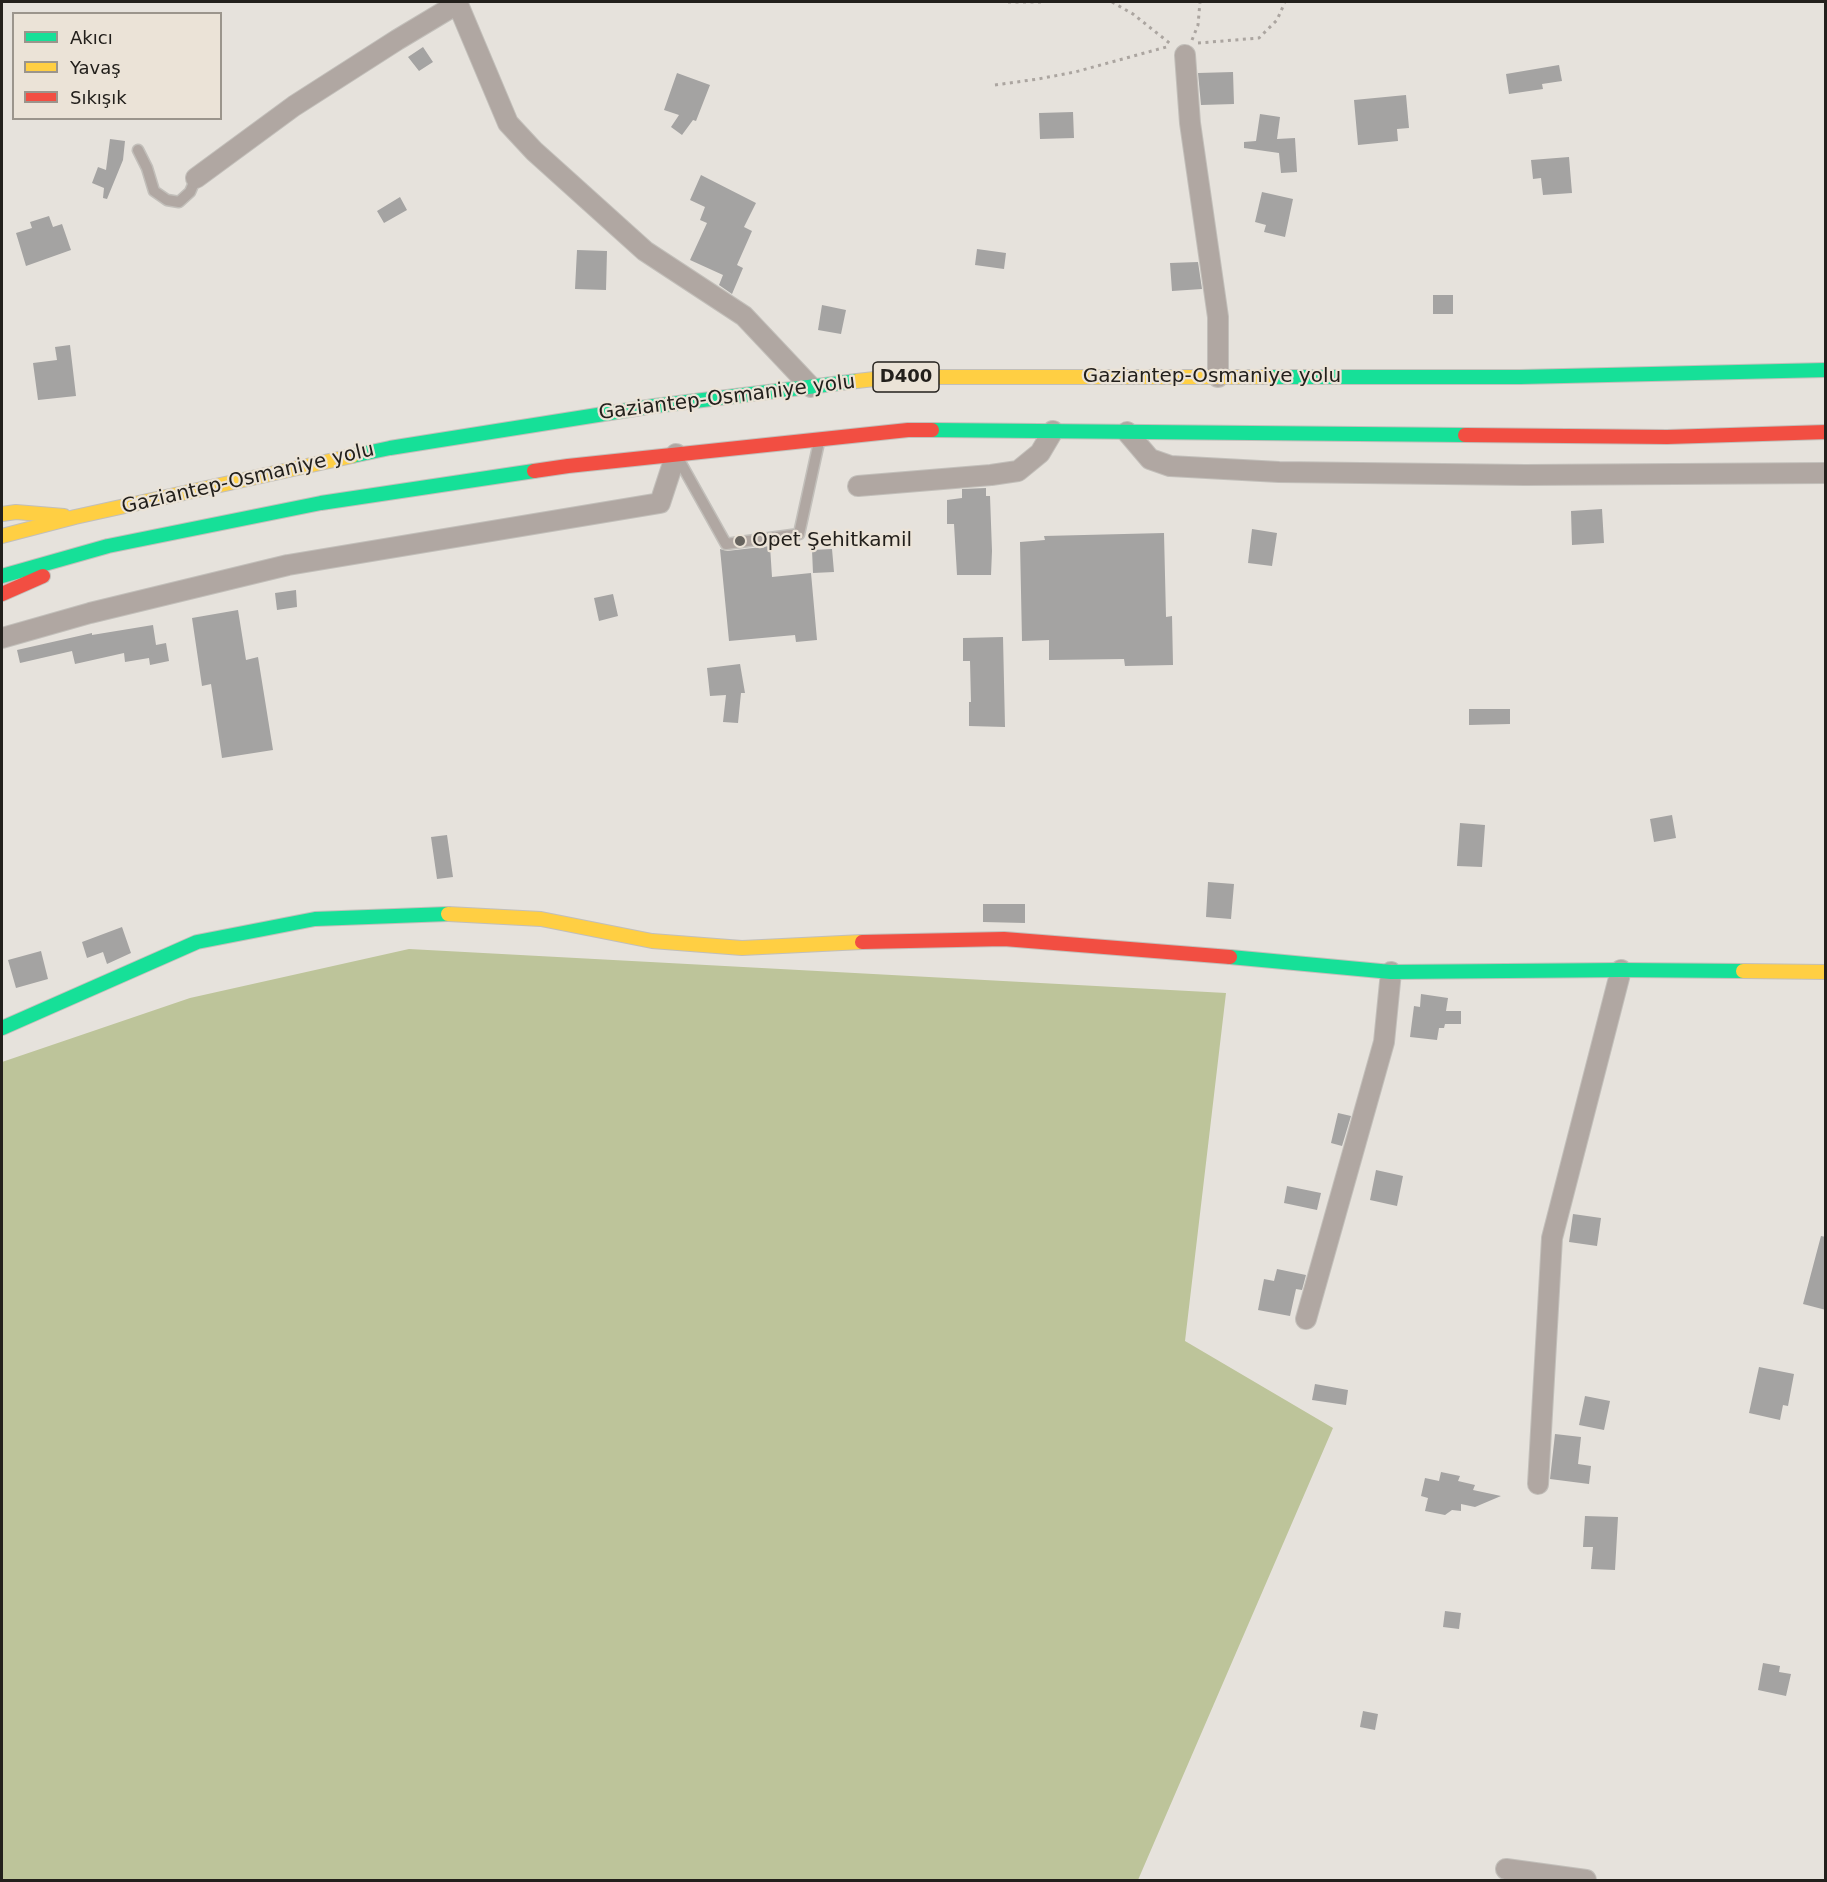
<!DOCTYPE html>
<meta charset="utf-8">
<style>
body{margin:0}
#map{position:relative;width:1827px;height:1882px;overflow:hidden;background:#e6e2dc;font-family:"DejaVu Sans",sans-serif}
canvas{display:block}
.frame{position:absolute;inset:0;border:3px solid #23201c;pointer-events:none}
.legend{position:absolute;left:12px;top:12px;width:210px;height:108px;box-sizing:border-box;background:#ebe3d7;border:2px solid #9b958c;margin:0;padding:8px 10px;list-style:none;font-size:18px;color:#23201c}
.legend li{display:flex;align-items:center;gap:12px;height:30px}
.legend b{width:30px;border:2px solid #9b958c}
</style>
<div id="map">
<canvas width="1827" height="1882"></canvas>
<div class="frame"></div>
<ul class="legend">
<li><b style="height:8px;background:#16e098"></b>Akıcı</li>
<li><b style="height:8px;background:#ffcf43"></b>Yavaş</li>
<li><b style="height:8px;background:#f24e42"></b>Sıkışık</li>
</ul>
</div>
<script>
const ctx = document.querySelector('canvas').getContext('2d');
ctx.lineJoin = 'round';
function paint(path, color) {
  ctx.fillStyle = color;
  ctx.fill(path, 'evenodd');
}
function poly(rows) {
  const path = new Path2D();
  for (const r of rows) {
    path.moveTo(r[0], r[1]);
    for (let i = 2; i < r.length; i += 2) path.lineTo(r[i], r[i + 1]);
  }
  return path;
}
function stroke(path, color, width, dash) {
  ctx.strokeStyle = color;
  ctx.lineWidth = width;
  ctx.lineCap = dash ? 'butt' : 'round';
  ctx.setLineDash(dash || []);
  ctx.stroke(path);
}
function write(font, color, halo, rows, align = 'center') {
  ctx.font = font + ' "DejaVu Sans",sans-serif';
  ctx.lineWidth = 4.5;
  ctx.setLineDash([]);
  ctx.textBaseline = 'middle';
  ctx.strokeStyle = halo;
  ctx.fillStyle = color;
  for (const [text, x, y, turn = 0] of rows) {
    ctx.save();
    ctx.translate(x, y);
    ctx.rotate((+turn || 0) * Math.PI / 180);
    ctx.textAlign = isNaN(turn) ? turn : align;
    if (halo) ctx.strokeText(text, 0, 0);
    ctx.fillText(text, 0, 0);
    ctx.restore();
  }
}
paint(poly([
 [409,949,1226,993,1185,1341,1333,1428,1138,1880,2,1880,2,1062,190,998]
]), '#bdc49a');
paint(poly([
 [423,47,433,62,419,71,408,57],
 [1559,65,1562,81,1542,84,1543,89,1509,94,1506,74],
 [1233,72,1234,104,1201,105,1198,73],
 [677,73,710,85,696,121,693,120,682,135,671,127,679,115,664,110],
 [1406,95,1409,128,1397,129,1398,141,1358,145,1354,100],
 [1073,112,1074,138,1040,139,1039,113],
 [1260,114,1280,117,1277,139,1295,138,1297,172,1281,173,1279,153,1244,148,1244,142,1256,141],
 [110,139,125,141,123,160,107,199,103,198,104,188,92,183,98,167,106,170],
 [1569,157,1572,193,1543,195,1541,178,1533,179,1531,160],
 [701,175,756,203,744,227,752,231,737,265,743,268,732,294,719,285,723,275,690,260,707,223,700,220,705,207,690,200],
 [1262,192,1293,199,1285,237,1264,232,1266,225,1255,222],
 [400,197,407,210,384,223,377,211],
 [49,216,53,227,62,224,71,250,26,266,16,233,32,228,30,222],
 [977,249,1006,253,1004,269,975,265],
 [577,250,607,251,606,290,575,289],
 [1198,262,1202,289,1172,291,1170,263],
 [1433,295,1453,295,1453,314,1433,314],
 [822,305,846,310,841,334,818,330],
 [70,345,76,396,38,400,33,363,57,360,55,347],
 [986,488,986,496,990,496,992,551,991,575,957,575,954,524,947,524,947,500,962,498,962,489],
 [1602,509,1604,543,1572,545,1571,511],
 [1252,529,1277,533,1272,566,1248,563],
 [1164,533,1166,617,1172,616,1173,665,1125,666,1124,659,1049,660,1049,640,1022,641,1020,542,1045,540,1044,536],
 [770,546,772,577,811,573,817,640,796,642,795,635,729,641,720,549,727,551],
 [832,549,834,572,813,573,812,550],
 [296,590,297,607,277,610,275,593],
 [613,594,618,616,599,621,594,598],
 [238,610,246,660,258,657,273,750,222,758,211,684,202,686,192,618],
 [153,625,156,645,166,643,169,661,150,665,149,658,125,662,124,653,75,664,72,651,20,663,17,650,92,633,92,635],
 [1003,637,1005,727,969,726,969,702,971,702,970,661,963,661,963,638],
 [740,664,745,693,741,693,738,723,723,722,726,695,710,696,707,668],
 [1469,709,1510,709,1510,724,1469,725],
 [1672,815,1676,838,1654,842,1650,819],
 [1460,823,1485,825,1482,867,1457,866],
 [447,835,453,877,437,879,431,837],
 [1208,882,1234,884,1231,919,1206,917],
 [983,904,1025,904,1025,923,983,922],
 [122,927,131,953,107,964,103,952,87,958,82,942],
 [41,951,48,979,16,988,8,960],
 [1421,994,1448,998,1446,1011,1461,1011,1461,1024,1445,1024,1444,1028,1439,1028,1437,1040,1410,1037,1414,1006,1420,1007],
 [1338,1113,1351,1116,1342,1146,1331,1143],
 [1376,1170,1403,1176,1397,1206,1370,1200],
 [1287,1186,1321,1193,1317,1210,1284,1203],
 [1573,1214,1601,1218,1597,1246,1569,1242],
 [1821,1236,1826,1237,1826,1310,1803,1304],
 [1277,1269,1306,1275,1302,1290,1296,1289,1290,1316,1258,1310,1264,1279,1274,1281],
 [1759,1367,1794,1374,1788,1406,1783,1405,1780,1420,1749,1413],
 [1315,1384,1348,1390,1346,1405,1312,1400],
 [1585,1396,1610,1401,1604,1430,1579,1425],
 [1555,1434,1581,1437,1578,1464,1591,1466,1589,1484,1550,1479],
 [1441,1472,1460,1476,1458,1481,1475,1485,1473,1490,1501,1496,1475,1507,1461,1504,1461,1511,1452,1510,1445,1515,1425,1511,1428,1498,1421,1496,1425,1478,1439,1481],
 [1585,1516,1618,1517,1615,1570,1591,1569,1593,1547,1583,1547],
 [1445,1611,1461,1613,1459,1629,1443,1627],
 [1763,1663,1780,1666,1779,1672,1791,1674,1786,1696,1758,1690],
 [1363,1711,1378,1714,1375,1730,1360,1727]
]), '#a4a3a2');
const lane = poly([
 [138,150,147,168,154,191,167,200,179,202,190,192,196,178],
 [679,460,726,544,799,534,819,442]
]);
const street = poly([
 [457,2,508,123,534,151,645,251,744,316,811,387],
 [1185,55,1190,123,1218,317,1218,377],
 [196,178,294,106,397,40,457,4],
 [1127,432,1150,459,1170,466,1279,472,1525,475,1826,473],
 [858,486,991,475,1018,471,1040,453,1053,431],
 [2,638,90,613,288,565,660,503,676,454],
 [1306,1319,1384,1042,1391,972],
 [1538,1484,1552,1238,1621,970],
 [1506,1869,1586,1880]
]);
const fast = poly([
 [1269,377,1520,377,1826,370],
 [932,430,1465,435],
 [352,456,390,448,654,406,857,381],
 [2,576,108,546,321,503,534,471],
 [1230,957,1391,972,1621,970,1743,971],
 [2,1028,197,942,315,919,448,914]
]);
const slow = poly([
 [857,381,892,377,1269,377],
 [2,514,16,512,64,516],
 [2,536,75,517,352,456],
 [448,914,541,919,652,941,742,948,862,942],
 [1743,971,1826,972]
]);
const jam = poly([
 [1465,435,1667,437,1826,432],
 [534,471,568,466,908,430,932,430],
 [2,594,43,576],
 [862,942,1004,939,1230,957]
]);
stroke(lane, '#c2bfba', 13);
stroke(street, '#c2bfba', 22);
stroke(fast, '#c2bfba', 16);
stroke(slow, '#c2bfba', 16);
stroke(jam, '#c2bfba', 16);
stroke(poly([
 [1008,2,1045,2],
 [1112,2,1133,14,1172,45],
 [1192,40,1198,25,1200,2],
 [1198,43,1259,38,1277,20,1285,2],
 [995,85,1038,79,1075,72,1170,46]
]), '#aba5a0', 3, [3, 4.5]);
stroke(lane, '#b0a7a2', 10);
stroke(street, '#b0a7a2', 20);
stroke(fast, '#16e098', 14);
stroke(slow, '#ffcf43', 14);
stroke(jam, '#f24e42', 14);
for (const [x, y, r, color] of [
 [740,541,6,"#67645f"]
]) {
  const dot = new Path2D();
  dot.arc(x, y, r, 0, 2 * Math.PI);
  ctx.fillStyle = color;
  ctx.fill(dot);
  stroke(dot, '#ebe3d7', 2);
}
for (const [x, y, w] of [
 [906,377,66]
]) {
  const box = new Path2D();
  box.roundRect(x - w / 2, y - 15, w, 30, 4.5);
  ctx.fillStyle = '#ebe3d7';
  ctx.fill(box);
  stroke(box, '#23201c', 1.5);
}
write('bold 18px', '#23201c', null, [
 ["D400",906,377]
]);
write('20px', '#23201c', '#ebe3d7', [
 ["Gaziantep-Osmaniye yolu",1212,377],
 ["Gaziantep-Osmaniye yolu",727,398,-7],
 ["Gaziantep-Osmaniye yolu",248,479,-13]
]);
write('20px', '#23201c', '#ebe3d7', [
 ["Opet Şehitkamil",752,541]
], 'left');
</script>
